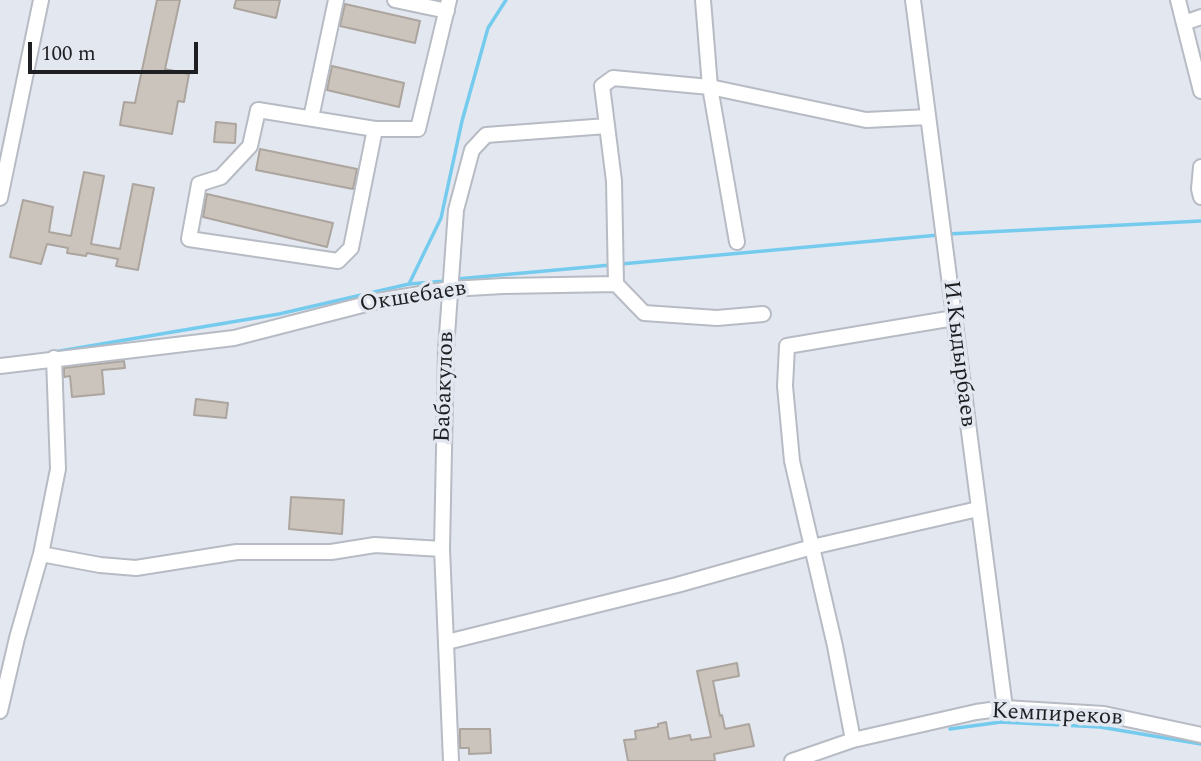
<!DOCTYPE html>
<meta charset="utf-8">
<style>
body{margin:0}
#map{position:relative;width:1201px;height:761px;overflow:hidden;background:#e3e7f0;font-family:Spectral,serif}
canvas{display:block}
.scale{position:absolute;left:28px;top:42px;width:170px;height:32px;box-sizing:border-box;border:4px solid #1e1f22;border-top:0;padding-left:9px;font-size:21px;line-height:24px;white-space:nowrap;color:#1e1f22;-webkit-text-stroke:5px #e3e7f0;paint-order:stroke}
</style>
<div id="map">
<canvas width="1201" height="761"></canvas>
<div class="scale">100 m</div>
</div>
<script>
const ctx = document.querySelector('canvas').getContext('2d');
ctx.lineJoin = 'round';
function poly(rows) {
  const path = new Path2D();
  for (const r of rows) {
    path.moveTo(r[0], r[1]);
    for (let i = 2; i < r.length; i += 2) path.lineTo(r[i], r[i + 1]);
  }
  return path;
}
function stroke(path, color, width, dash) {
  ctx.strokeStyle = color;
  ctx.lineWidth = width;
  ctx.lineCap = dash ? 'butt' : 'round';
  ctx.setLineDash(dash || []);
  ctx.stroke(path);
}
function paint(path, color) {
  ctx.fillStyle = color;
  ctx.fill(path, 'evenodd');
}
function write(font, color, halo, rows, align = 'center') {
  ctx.font = font + ' Spectral,serif';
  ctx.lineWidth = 7;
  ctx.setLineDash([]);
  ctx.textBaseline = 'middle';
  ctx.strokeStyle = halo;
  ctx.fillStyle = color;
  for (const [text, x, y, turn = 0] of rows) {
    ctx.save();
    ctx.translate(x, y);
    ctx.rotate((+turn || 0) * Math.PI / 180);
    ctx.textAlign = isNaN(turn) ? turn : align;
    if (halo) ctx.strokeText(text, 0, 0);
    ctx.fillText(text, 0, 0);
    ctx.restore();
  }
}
stroke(poly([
 [948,234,1201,221],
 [621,264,939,235],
 [457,279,611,265],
 [409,284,441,218,462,121,488,28,506,0],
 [54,352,279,314,409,284,446,281],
 [950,729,1001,722,1100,727,1201,744]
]), '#75cbee', 3.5);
const building = poly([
 [157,0,180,0,165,69,189,74,184,102,178,101,172,134,120,125,124,102,135,103,157,0],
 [236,0,280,0,276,18,234,8,236,0],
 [345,4,420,21,415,43,340,26,345,4],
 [332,66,404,83,399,107,327,90,332,66],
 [216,122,236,124,235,143,214,142,216,122],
 [260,149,357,169,353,189,256,170,260,149],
 [84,172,104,176,91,244,120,249,133,184,154,188,138,270,116,266,118,259,87,253,86,256,67,253,68,248,47,244,41,264,10,257,23,200,53,207,49,232,71,236,84,172],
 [207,194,333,223,327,247,203,217,207,194],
 [124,361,125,368,102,370,104,394,72,397,70,376,64,377,64,368,124,361],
 [196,399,228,403,226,418,194,415,196,399],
 [291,497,344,500,342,534,289,529,291,497],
 [737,663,739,676,713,681,720,716,722,715,725,729,749,724,754,746,714,754,715,761,628,761,624,740,636,739,635,731,658,727,658,724,666,722,669,739,690,735,691,740,711,737,697,671,737,663],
 [460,729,490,729,491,753,469,754,469,748,460,748,460,729]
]);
paint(building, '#cbc4bd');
stroke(building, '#aca59e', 2);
const street = poly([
 [395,0,447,11],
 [703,0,710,87,737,242],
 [913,0,1005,708],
 [1178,0,1201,91],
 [1184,23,1201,17],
 [311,118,336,0],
 [375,129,351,248,338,261,189,239,199,184,221,177,250,146,258,110,375,129,418,129,449,0],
 [1201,167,1199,189,1201,197],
 [0,198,41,0],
 [616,284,614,181,602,86,613,78,710,87,866,120,928,117],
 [0,366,234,338,378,301,451,289,503,286,616,284,644,313,717,318,763,314],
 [41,554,100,565,136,568,237,552,331,552,375,545,442,549],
 [447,642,677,585,812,547,978,509],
 [0,711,17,638,41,554,58,469,54,358],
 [853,740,835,646,792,461,785,386,787,346,954,318],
 [451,761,442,549,446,349,456,210,472,150,486,135,607,126],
 [792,761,853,740,976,712,1005,708,1104,714,1201,735]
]);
stroke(street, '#b7bbc3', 18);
stroke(street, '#fff', 14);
write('23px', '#1e1f22', '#e3e7f0', [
 ["Окшебаев",413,298,-9],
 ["И.Кыдырбаев",958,354,83],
 ["Бабакулов",446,387,-88],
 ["Кемпиреков",1057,716,3]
]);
</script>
